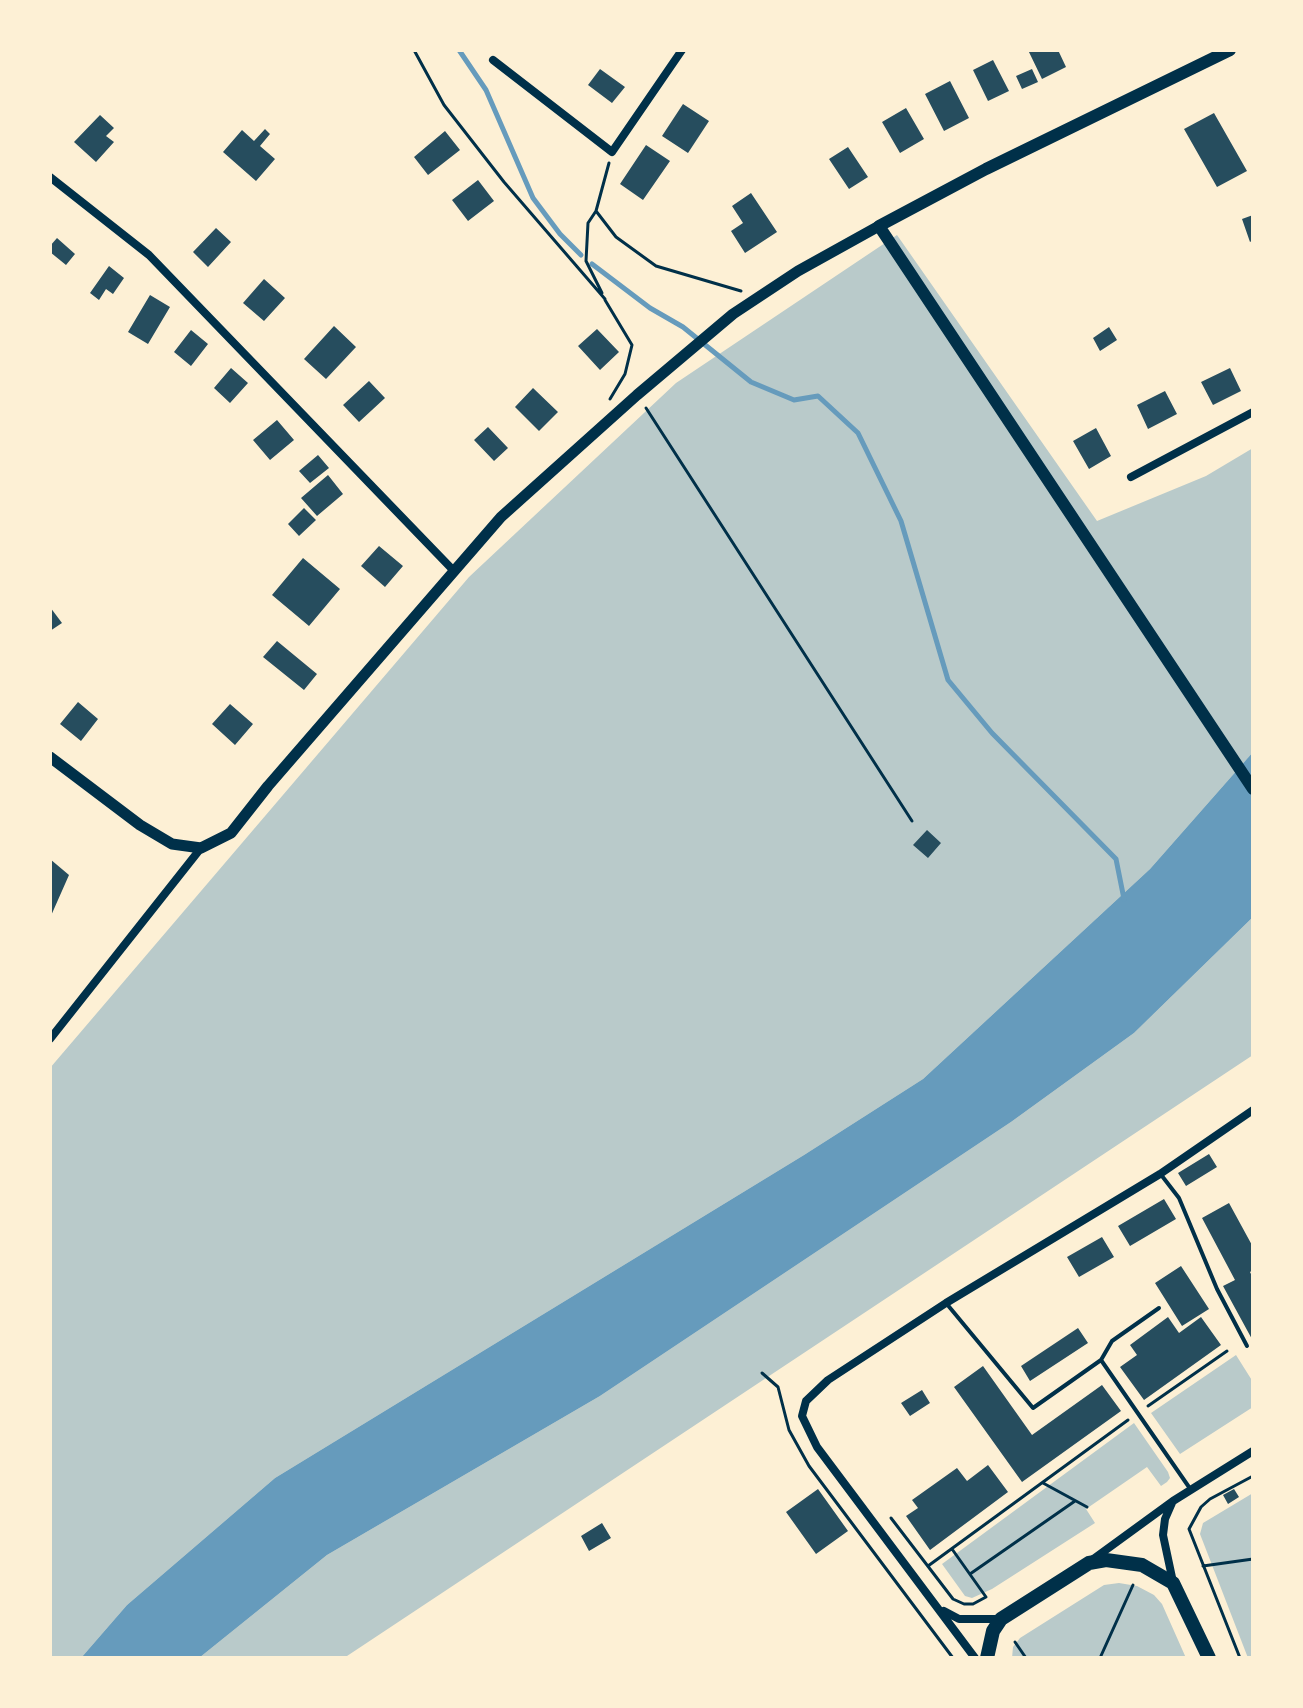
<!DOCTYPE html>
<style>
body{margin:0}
#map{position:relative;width:1303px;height:1708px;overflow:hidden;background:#fdf0d5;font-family:"Roboto Condensed",sans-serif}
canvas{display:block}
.frame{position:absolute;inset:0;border:52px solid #fdf0d5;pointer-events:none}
</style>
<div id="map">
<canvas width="1303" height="1708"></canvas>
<div class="frame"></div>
</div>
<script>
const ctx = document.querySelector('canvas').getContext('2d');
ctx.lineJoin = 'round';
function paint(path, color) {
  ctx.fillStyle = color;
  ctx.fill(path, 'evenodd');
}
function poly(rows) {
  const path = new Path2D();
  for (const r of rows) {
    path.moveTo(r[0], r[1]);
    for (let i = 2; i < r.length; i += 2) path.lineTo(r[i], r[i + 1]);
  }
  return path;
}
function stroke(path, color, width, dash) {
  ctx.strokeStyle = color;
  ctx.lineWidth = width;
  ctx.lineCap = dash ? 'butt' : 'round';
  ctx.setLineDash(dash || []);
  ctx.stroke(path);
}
paint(poly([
 [897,235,1097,521,1206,476,1253,448,1253,752,1150,869,923,1079,804,1155,275,1478,127,1605,81,1658,50,1658,50,1068,469,577,676,383],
 [1253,917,1253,1055,344,1658,199,1658,327,1555,600,1396,1011,1122,1134,1033],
 [1236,1355,1253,1382,1253,1407,1180,1454,1151,1413],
 [1134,1423,1168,1472,1170,1478,1167,1482,1161,1486,1147,1467,1086,1509,1095,1523,992,1589,972,1598,965,1596,942,1564],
 [1253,1493,1253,1658,1248,1658,1200,1534,1203,1523],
 [1119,1583,1137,1586,1154,1595,1162,1604,1186,1658,1012,1658,1013,1647,1020,1638,1104,1585]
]), '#b9caca');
paint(poly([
 [1253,752,1253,917,1134,1033,1011,1122,600,1396,327,1555,199,1658,81,1658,127,1605,275,1478,804,1155,923,1079,1150,869]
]), '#669bbc');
stroke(poly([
 [459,50,486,90,533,198,560,234,581,255],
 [592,264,650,308,683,327,751,382,794,400,818,396,858,433,901,521,948,680,992,733,1116,859,1124,899]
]), '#669bbc', 5);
paint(poly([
 [1028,50,1058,50,1066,67,1042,79],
 [993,60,1009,91,988,101,973,70],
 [600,69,625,87,612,103,588,85],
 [1032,69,1038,82,1022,89,1016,76],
 [950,81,969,118,944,131,925,94],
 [683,104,709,121,688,153,662,136],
 [906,108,924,139,900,153,882,122],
 [1214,113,1247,171,1217,187,1184,129],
 [100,115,114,128,106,136,114,142,96,162,74,142],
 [265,129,270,134,260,146,275,159,256,181,223,152,242,130,254,141],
 [445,131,460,150,428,175,414,157],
 [646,145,670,161,643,200,620,184],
 [848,147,868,177,849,189,829,159],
 [478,180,494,201,468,221,452,200],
 [751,193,777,232,745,253,731,231,743,223,732,206],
 [1253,215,1253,240,1250,242,1242,219],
 [216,228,231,242,208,267,193,252],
 [57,238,75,254,66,265,50,252,50,246],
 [109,266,124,278,113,294,106,289,99,300,90,293],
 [264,279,285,298,264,321,243,303],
 [150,295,170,307,148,344,128,332],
 [334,326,356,347,326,379,304,359],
 [1109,327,1117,340,1100,351,1093,338],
 [597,329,619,352,600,370,578,346],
 [191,330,208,344,191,366,174,352],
 [231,368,248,383,230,403,214,388],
 [1230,368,1241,391,1213,405,1201,382],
 [369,381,385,398,359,422,343,405],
 [533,388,558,412,539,431,515,407],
 [1165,391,1177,414,1148,429,1137,405],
 [277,420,294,440,270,460,253,440],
 [488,427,508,448,494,461,474,440],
 [1096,428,1111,456,1089,469,1073,441],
 [318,455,329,468,310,483,299,471],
 [328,475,343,494,317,516,301,498],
 [304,508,316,520,299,536,288,524],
 [379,546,403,566,385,587,361,566],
 [303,558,340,589,309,626,272,595],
 [50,607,62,623,50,631],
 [277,641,317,674,304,690,263,657],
 [78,702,98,719,81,741,60,724],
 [230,704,253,724,235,745,212,724],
 [927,830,941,843,928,858,913,845],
 [50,859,69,875,50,918],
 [1209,1154,1217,1167,1186,1186,1178,1173],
 [1164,1199,1176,1219,1130,1246,1118,1226],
 [1229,1203,1253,1247,1253,1270,1250,1272,1253,1278,1253,1341,1223,1286,1235,1280,1202,1218],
 [1102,1237,1114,1257,1079,1277,1067,1257],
 [1181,1266,1209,1309,1182,1326,1155,1283],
 [1168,1317,1179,1333,1201,1317,1221,1345,1144,1400,1120,1367,1137,1355,1130,1345],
 [1078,1328,1088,1343,1030,1381,1021,1366],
 [983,1366,1032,1435,1102,1385,1121,1411,1022,1482,954,1387],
 [922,1390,930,1403,910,1416,901,1403],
 [988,1465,1008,1492,930,1550,906,1516,918,1508,912,1500,957,1468,967,1481],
 [818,1489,848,1531,816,1554,786,1512],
 [1234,1489,1239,1497,1228,1504,1223,1495],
 [602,1523,611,1538,589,1551,581,1536]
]), '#264d5e');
stroke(poly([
 [414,50,444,105,504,182,605,299],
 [609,163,596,211,616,237,656,266,741,291],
 [596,211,588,223,586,261,602,293],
 [605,300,632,345,625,374,610,399],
 [646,408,912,821],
 [762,1373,778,1387,789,1430,809,1466,953,1658],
 [1148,1406,1227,1351],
 [1043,1483,1087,1507],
 [891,1518,953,1599,964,1604,973,1604,986,1597,952,1549],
 [928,1566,1128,1420],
 [1203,1566,1253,1559],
 [970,1574,1075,1501],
 [1015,1642,1026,1658],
 [1100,1658,1133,1585],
 [1240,1658,1189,1529,1201,1507,1210,1499,1253,1476]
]), '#003049', 3);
stroke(poly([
 [1162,1176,1179,1198,1217,1289,1247,1346],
 [946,1303,1033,1408,1101,1360,1112,1341,1159,1308],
 [1101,1360,1191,1490]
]), '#003049', 4);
stroke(poly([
 [493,60,612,152,682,50],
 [50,177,149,255,453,570],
 [1131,477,1253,412],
 [50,1039,201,848],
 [1172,1503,1165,1519,1163,1535,1173,1582],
 [1092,1560,1173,1501,1253,1451],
 [944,1611,959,1619,1001,1619],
 [975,1658,817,1447,802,1416,806,1401,828,1380,946,1303,1160,1174,1253,1110]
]), '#003049', 8);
stroke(poly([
 [50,757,140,825,172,844,201,848,231,833,268,786,501,517,637,395,733,314,798,271,879,226]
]), '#003049', 11);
stroke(poly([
 [1230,50,986,169,879,226,1253,789]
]), '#003049', 12);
stroke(poly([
 [987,1658,993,1631,1001,1619,1089,1563,1106,1560,1142,1565,1173,1583,1209,1658]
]), '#003049', 14);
</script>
